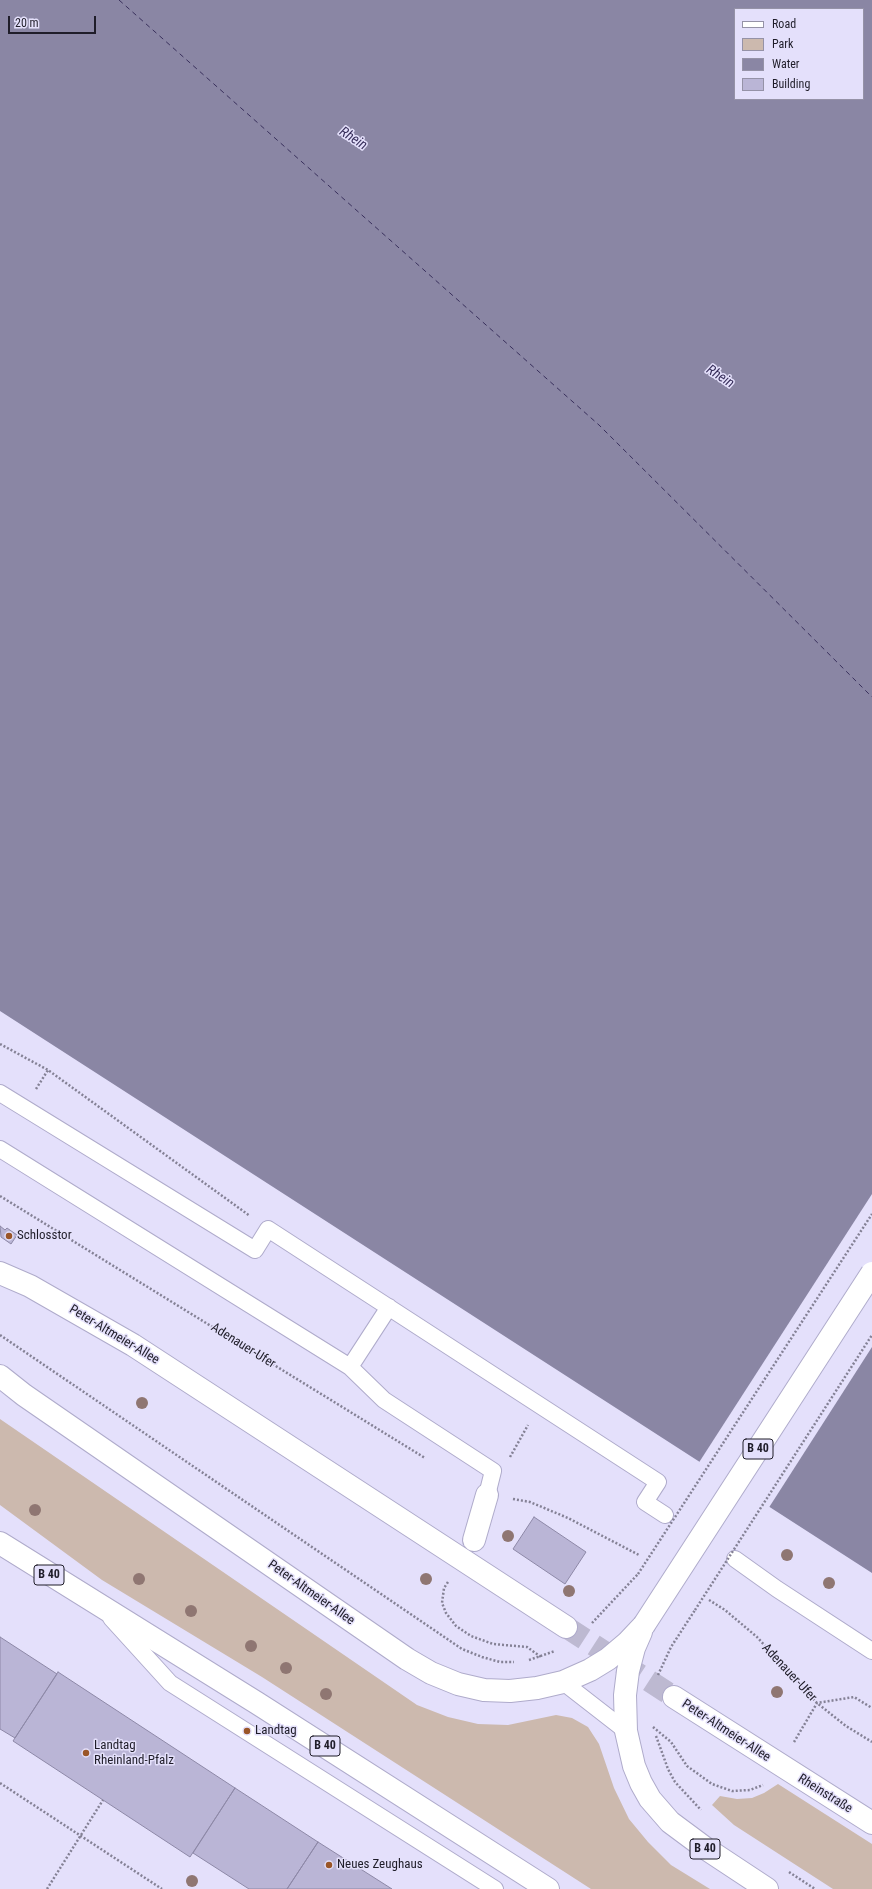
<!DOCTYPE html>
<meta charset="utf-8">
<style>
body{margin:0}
#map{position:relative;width:872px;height:1889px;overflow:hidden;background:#e4e0fb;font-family:"Roboto Condensed",sans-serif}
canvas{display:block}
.legend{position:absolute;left:734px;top:8px;width:130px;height:92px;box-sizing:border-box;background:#e4e0fb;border:1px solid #9592a7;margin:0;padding:5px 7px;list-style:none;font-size:12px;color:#1f1d29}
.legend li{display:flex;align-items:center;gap:8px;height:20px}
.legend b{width:20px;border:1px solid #9592a7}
.scale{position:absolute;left:8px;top:16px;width:88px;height:18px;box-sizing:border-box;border:2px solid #1f1d29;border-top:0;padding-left:5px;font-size:12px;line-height:14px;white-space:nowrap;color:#1f1d29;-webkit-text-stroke:3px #e4e0fb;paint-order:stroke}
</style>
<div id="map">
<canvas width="872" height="1889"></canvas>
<ul class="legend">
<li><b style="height:5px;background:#fff"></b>Road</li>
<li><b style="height:11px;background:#ccb9ae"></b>Park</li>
<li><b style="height:11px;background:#8a86a4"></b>Water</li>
<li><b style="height:11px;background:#bab5d6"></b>Building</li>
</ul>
<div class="scale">20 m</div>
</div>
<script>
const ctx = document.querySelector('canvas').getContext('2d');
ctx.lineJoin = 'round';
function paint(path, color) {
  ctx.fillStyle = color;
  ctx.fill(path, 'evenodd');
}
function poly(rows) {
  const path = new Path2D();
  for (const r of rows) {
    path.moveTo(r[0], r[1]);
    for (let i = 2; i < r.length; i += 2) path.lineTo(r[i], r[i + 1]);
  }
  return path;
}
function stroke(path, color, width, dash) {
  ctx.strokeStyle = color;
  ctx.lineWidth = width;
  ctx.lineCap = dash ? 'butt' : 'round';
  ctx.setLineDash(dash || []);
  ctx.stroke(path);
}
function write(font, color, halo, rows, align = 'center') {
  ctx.font = font + ' "Roboto Condensed",sans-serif';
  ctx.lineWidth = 3;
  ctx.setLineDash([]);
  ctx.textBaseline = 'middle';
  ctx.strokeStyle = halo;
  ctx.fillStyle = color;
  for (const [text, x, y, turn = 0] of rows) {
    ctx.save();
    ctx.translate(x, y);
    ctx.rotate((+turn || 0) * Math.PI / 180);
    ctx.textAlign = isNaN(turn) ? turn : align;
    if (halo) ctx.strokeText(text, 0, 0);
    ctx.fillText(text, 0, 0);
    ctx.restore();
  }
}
paint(poly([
 [0,1419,417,1705,448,1717,478,1724,508,1725,556,1715,572,1718,588,1727,599,1744,614,1788,629,1819,648,1842,671,1865,710,1889,591,1889,262,1677,102,1580,0,1505],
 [778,1784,872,1844,872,1889,833,1889,734,1825,712,1805,720,1796,737,1799,752,1798,764,1793]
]), '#ccb9ae');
paint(poly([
 [0,0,872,0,872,1573,0,1011],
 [735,9,863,9,863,99,735,99]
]), '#8a86a4');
paint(poly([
 [872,1194,872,1347,768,1509,698,1464]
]), '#e4e0fb');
stroke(poly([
 [119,0,599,425,872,697]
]), '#39305c', 1, [5, 4]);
const building = poly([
 [0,1226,5,1230,7,1228,17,1235,11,1244,1,1237,0,1226],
 [534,1517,586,1552,565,1584,513,1549,534,1517],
 [0,1637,57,1674,15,1738,0,1729,0,1637],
 [58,1672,235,1788,190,1857,13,1741,58,1672],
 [235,1788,318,1842,287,1889,249,1889,193,1853,235,1788],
 [318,1842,392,1889,287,1889,318,1842]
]);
paint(building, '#bab5d6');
stroke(building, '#8d88a7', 1);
stroke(poly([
 [566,1627,674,1697]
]), '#bdb9d1', 22, [22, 11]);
const lane = poly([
 [0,1093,255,1250,268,1229,658,1482,645,1502,665,1515],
 [0,1149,350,1367,384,1400,493,1471,487,1495],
 [350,1367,389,1307],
 [735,1559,777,1589,872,1651],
 [111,1618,170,1683,495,1889],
 [563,1682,626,1731]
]);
const street = poly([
 [474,1540,487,1495]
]);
const secondary = poly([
 [0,1273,30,1286,133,1345,566,1627],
 [674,1697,872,1823]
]);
const primary = poly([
 [0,1376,24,1395,407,1659,431,1673,458,1684,484,1690,510,1691,537,1688,563,1682,590,1670,608,1659,627,1643,644,1625],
 [0,1543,257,1703,548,1889],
 [641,1632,634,1648,628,1671,625,1695,626,1731,634,1766,641,1783,650,1799,670,1822,705,1848,767,1889]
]);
stroke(lane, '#afabcb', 18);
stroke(street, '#afabcb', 24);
stroke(secondary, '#afabcb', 24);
stroke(primary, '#afabcb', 24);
stroke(poly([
 [0,1044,48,1070,250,1216],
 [36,1089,48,1070],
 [0,1196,425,1458],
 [0,1335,462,1649,482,1657,500,1662,514,1662],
 [510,1457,528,1425],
 [513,1499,530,1502,568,1518,639,1555],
 [448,1582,444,1588,442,1603,446,1613,456,1626,471,1636,493,1644,527,1647,541,1657],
 [709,1600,725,1610,757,1637,817,1703,846,1726,872,1742],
 [592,1623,638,1574],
 [529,1660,555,1651],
 [658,1675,671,1647,695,1610],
 [653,1727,671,1742,687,1766,712,1784,732,1791,750,1790,763,1785],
 [656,1736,668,1769,675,1782,701,1810],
 [794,1742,817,1703,854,1697,872,1708],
 [0,1783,162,1889],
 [789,1872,815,1889],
 [47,1889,103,1800]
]), '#848195', 2.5, [2, 2]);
stroke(lane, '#fff', 16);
stroke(street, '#fff', 22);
stroke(secondary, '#fff', 22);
stroke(primary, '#fff', 22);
const primaryBridge = poly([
 [644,1625,872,1273]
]);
stroke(primaryBridge, '#afabcb', 24, []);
stroke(poly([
 [638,1574,872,1214],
 [695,1610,872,1335]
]), '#848195', 2.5, [2, 2]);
stroke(primaryBridge, '#fff', 22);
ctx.fillStyle = '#8f7672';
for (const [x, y] of [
 [142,1403],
 [35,1510],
 [508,1536],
 [787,1555],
 [139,1579],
 [426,1579],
 [829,1583],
 [569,1591],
 [191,1611],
 [251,1646],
 [286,1668],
 [777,1692],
 [326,1694],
 [192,1881]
]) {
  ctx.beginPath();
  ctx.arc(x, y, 6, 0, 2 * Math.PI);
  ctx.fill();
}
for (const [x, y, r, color] of [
 [9,1236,4,"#9a5528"],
 [247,1731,4,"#9a5528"],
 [86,1753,4,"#9a5528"],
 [329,1865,4,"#9a5528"]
]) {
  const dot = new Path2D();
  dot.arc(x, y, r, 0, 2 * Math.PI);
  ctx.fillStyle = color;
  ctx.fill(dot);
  stroke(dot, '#e4e0fb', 1.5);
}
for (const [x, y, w] of [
 [758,1449,30],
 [49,1575,30],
 [325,1746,30],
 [705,1849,30]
]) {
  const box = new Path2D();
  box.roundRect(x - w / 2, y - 10, w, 20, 3);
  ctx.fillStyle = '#e4e0fb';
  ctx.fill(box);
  stroke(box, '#1f1d29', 1);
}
write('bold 12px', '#1f1d29', null, [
 ["B 40",758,1449],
 ["B 40",49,1575],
 ["B 40",325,1746],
 ["B 40",705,1849]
]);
write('13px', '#1f1d29', '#e4e0fb', [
 ["Schlosstor",17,1236],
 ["Landtag",255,1731],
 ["Landtag",94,1746],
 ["Rheinland-Pfalz",94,1761],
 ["Neues Zeughaus",337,1865]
], 'left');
write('13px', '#1f1d29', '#e4e0fb', [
 ["Peter-Altmeier-Allee",114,1335,31],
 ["Adenauer-Ufer",243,1346,32],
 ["Peter-Altmeier-Allee",311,1593,35],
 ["Adenauer-Ufer",789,1673,47],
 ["Peter-Altmeier-Allee",726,1731,33],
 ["Rheinstraße",825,1794,32]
]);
write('italic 14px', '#39305c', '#e4e0fb', [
 ["Rhein",353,139,33],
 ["Rhein",720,377,33]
]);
</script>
